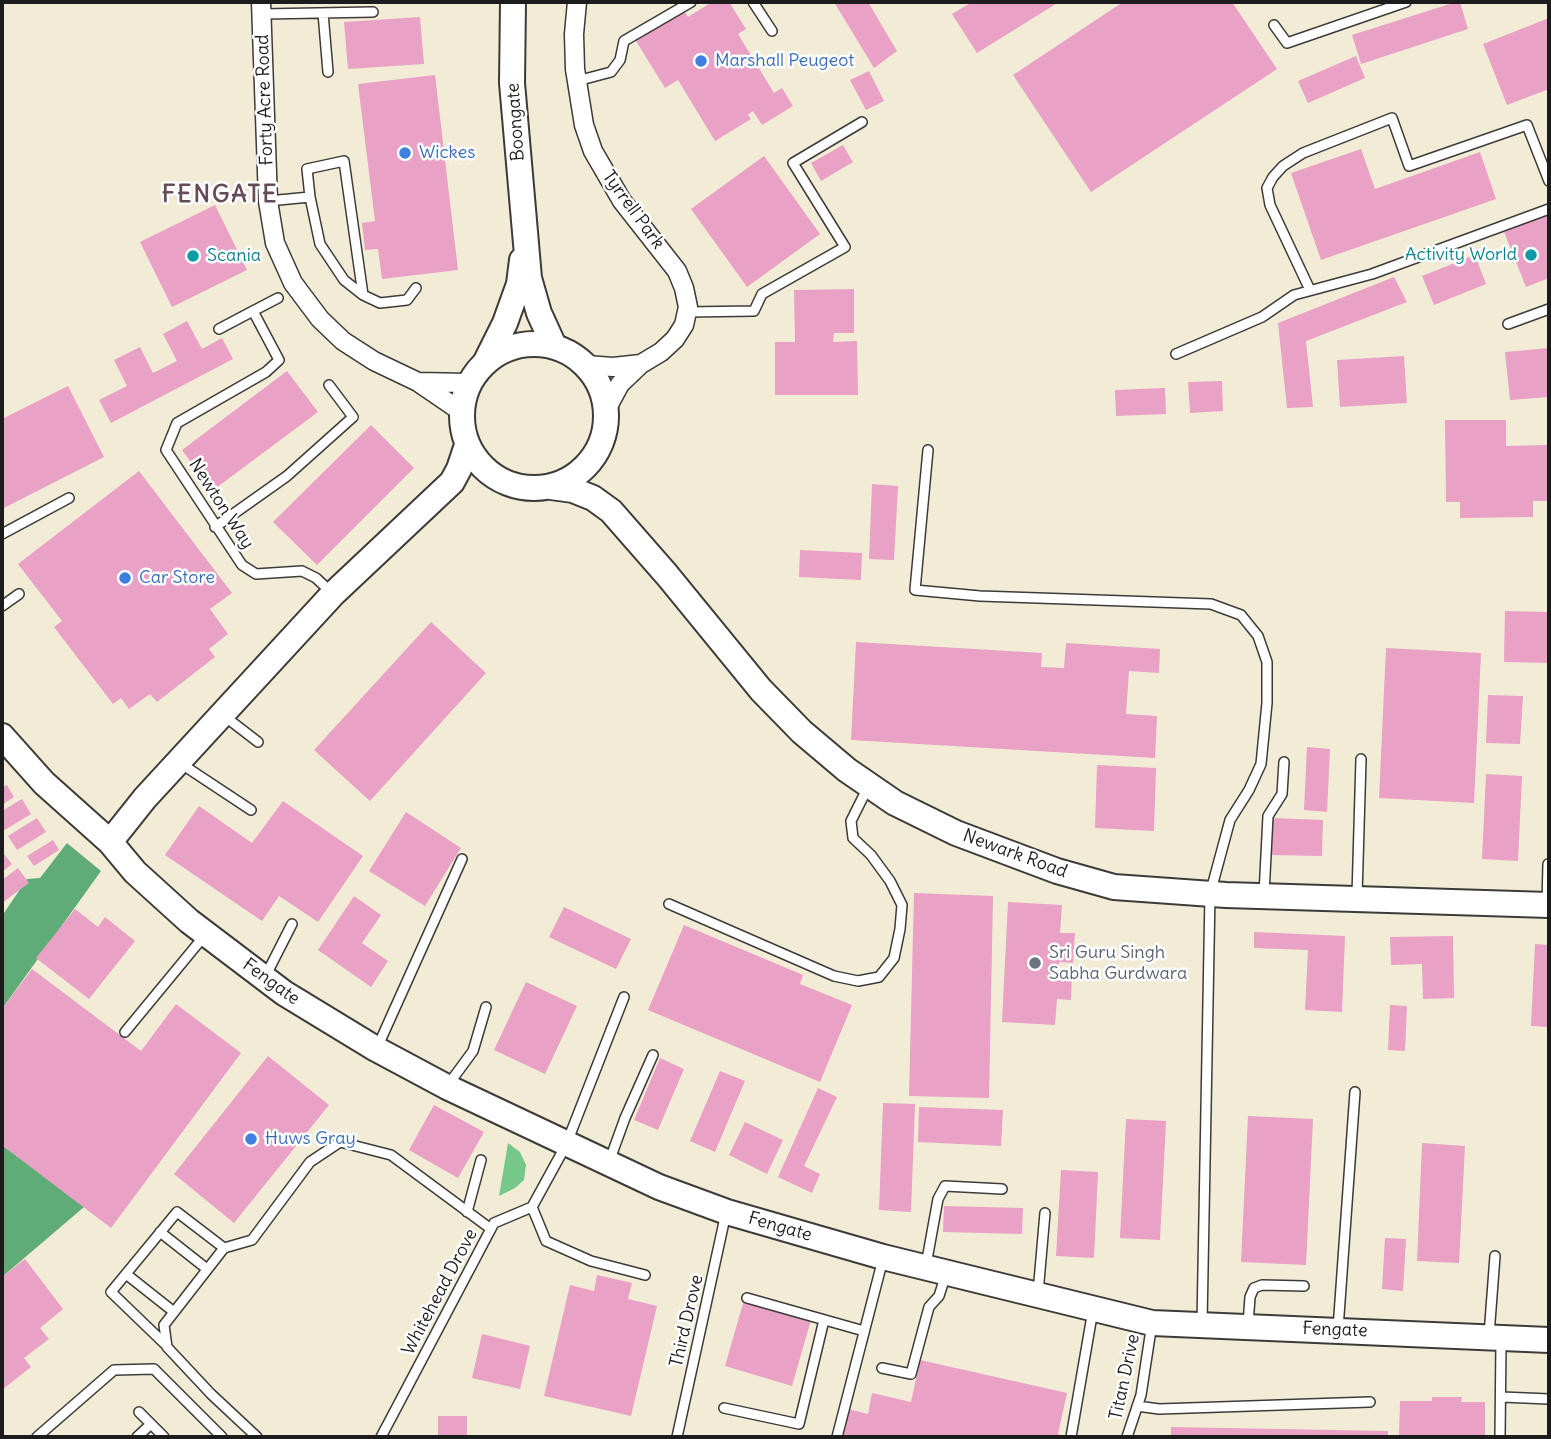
<!DOCTYPE html>
<style>
body{margin:0}
#map{position:relative;width:1551px;height:1439px;overflow:hidden;background:#f2ecd7;font-family:Delius,sans-serif}
canvas{display:block}
.frame{position:absolute;inset:0;border:4px solid #1c1c1c;pointer-events:none}
</style>
<div id="map">
<canvas width="1551" height="1439"></canvas>
<div class="frame"></div>
</div>
<script>
const ctx = document.querySelector('canvas').getContext('2d');
ctx.lineJoin = 'round';
function paint(path, color) {
  ctx.fillStyle = color;
  ctx.fill(path, 'evenodd');
}
function poly(rows) {
  const path = new Path2D();
  for (const r of rows) {
    if (r.length === 3) {
      path.moveTo(r[0] + r[2], r[1]);
      path.arc(r[0], r[1], r[2], 0, 2 * Math.PI);
      continue;
    }
    path.moveTo(r[0], r[1]);
    for (let i = 2; i < r.length; i += 2) path.lineTo(r[i], r[i + 1]);
  }
  return path;
}
function stroke(path, color, width, dash) {
  ctx.strokeStyle = color;
  ctx.lineWidth = width;
  ctx.lineCap = dash ? 'butt' : 'round';
  ctx.setLineDash(dash || []);
  ctx.stroke(path);
}
function write(font, color, halo, rows, align = 'center') {
  ctx.font = font + ' Delius,sans-serif';
  ctx.lineWidth = 5;
  ctx.setLineDash([]);
  ctx.textBaseline = 'middle';
  ctx.strokeStyle = halo;
  ctx.fillStyle = color;
  for (const [text, x, y, turn = 0] of rows) {
    ctx.save();
    ctx.translate(x, y);
    ctx.rotate((+turn || 0) * Math.PI / 180);
    ctx.textAlign = isNaN(turn) ? turn : align;
    if (halo) ctx.strokeText(text, 0, 0);
    ctx.fillText(text, 0, 0);
    ctx.restore();
  }
}
paint(poly([
 [508,1143,520,1152,526,1165,524,1180,515,1188,499,1196]
]), '#76c88a');
paint(poly([
 [67,843,101,871,2,1009,2,916,27,879,40,878],
 [2,1145,84,1207,2,1277]
]), '#60ac76');
paint(poly([
 [712,2,729,2,746,29,738,34,774,93,782,88,793,106,762,125,753,111,748,115,751,119,715,141,678,80,665,88,636,41,684,11,688,17],
 [834,2,868,2,897,51,874,68],
 [972,2,1059,2,977,53,952,14],
 [1123,2,1232,2,1277,69,1091,192,1013,75],
 [1456,2,1460,2,1468,29,1361,64,1352,35],
 [420,17,424,64,348,69,344,22],
 [1549,18,1549,89,1507,105,1483,44],
 [1356,56,1365,78,1308,103,1298,81],
 [869,71,884,101,866,110,850,80],
 [435,75,458,270,382,279,378,249,365,250,362,223,375,221,358,84],
 [843,145,853,162,821,181,811,163],
 [1361,149,1375,189,1480,152,1496,199,1321,260,1291,173],
 [764,156,820,234,747,287,691,209],
 [215,205,247,270,172,307,140,242],
 [1549,213,1549,278,1526,287,1504,232],
 [1475,255,1486,284,1434,305,1422,276],
 [1394,277,1407,302,1306,341,1313,407,1287,408,1278,323],
 [854,289,854,333,834,333,833,342,857,341,858,395,775,395,775,342,795,342,794,290],
 [187,321,202,349,222,338,233,359,111,423,99,400,127,386,114,360,140,347,153,373,177,361,163,334],
 [1549,348,1549,397,1510,400,1505,352],
 [1404,356,1407,403,1340,407,1337,360],
 [287,371,318,412,212,491,182,450],
 [1222,381,1223,411,1190,413,1188,382],
 [68,386,104,457,2,509,2,419],
 [1165,388,1166,414,1116,416,1115,390],
 [1445,420,1506,420,1506,446,1549,445,1549,501,1533,501,1533,517,1460,518,1460,502,1446,502],
 [371,425,414,468,317,565,273,522],
 [139,471,232,593,210,609,228,634,209,649,215,657,157,702,150,694,129,709,121,698,113,704,54,627,62,621,18,564],
 [872,484,898,486,894,560,869,559],
 [800,550,862,553,861,580,799,577],
 [1505,611,1549,612,1549,663,1504,662],
 [431,622,486,673,370,801,314,750],
 [856,642,1042,653,1041,667,1064,668,1066,643,1160,649,1159,673,1129,671,1126,714,1157,716,1155,758,851,740],
 [1386,648,1481,653,1474,803,1379,798],
 [1488,695,1523,696,1520,744,1486,743],
 [1307,747,1330,749,1327,812,1304,810],
 [1097,765,1156,768,1154,831,1095,828],
 [1486,774,1522,776,1518,861,1482,859],
 [7,785,14,797,2,805,2,788],
 [22,799,31,814,3,831,2,811],
 [283,801,363,856,318,922,279,896,262,921,165,855,199,806,252,843],
 [406,812,461,848,425,906,369,871],
 [37,818,46,832,17,850,8,836],
 [1272,818,1323,820,1322,856,1271,855],
 [53,840,59,850,34,866,27,856],
 [4,854,12,864,2,872,2,856],
 [18,868,29,883,2,903,2,880],
 [914,893,993,896,989,1098,909,1096],
 [354,896,381,915,362,943,388,961,371,987,318,950],
 [1008,902,1062,905,1060,933,1075,933,1073,963,1059,962,1058,974,1072,975,1071,1000,1057,999,1055,1025,1002,1022],
 [564,907,631,939,616,969,549,937],
 [75,909,98,927,105,917,135,941,89,999,36,958],
 [684,925,803,975,800,984,852,1005,820,1082,648,1010],
 [1254,932,1345,936,1342,1012,1305,1010,1308,950,1254,948],
 [1453,936,1454,998,1423,999,1422,964,1391,965,1390,937],
 [1535,944,1549,945,1549,1027,1531,1026],
 [32,969,141,1051,176,1004,241,1053,111,1228,2,1145,2,1009],
 [526,982,577,1006,545,1074,494,1050],
 [1390,1005,1407,1006,1405,1051,1388,1050],
 [268,1056,329,1105,234,1223,174,1174],
 [660,1058,684,1069,658,1130,634,1120],
 [720,1071,745,1081,715,1152,690,1141],
 [818,1088,837,1097,804,1166,820,1174,812,1193,778,1177],
 [883,1103,915,1104,911,1212,879,1210],
 [434,1105,484,1132,458,1178,409,1150],
 [919,1107,1003,1110,1001,1146,918,1142],
 [1248,1116,1313,1119,1306,1265,1241,1262],
 [1126,1119,1166,1121,1160,1240,1120,1238],
 [745,1122,783,1140,767,1174,729,1155],
 [1422,1143,1465,1146,1459,1263,1417,1261],
 [1061,1170,1098,1172,1094,1258,1056,1256],
 [944,1206,1023,1208,1022,1234,943,1232],
 [1385,1238,1406,1239,1403,1291,1382,1289],
 [25,1259,63,1309,40,1328,49,1339,24,1358,31,1367,2,1390,2,1277],
 [597,1275,632,1283,628,1299,657,1306,631,1416,544,1396,570,1285,594,1291],
 [744,1300,811,1320,792,1386,725,1366],
 [482,1334,530,1346,520,1389,472,1378],
 [920,1360,1067,1393,1058,1434,1068,1437,842,1437,848,1409,868,1414,872,1393,911,1402],
 [1432,1397,1462,1397,1461,1402,1485,1402,1485,1437,1399,1437,1400,1401,1432,1401],
 [438,1416,467,1416,467,1437,438,1437],
 [1171,1427,1388,1431,1388,1437,1171,1437]
]), '#e9a1c5');
const lane = poly([
 [753,2,772,31],
 [323,13,328,72],
 [262,14,373,12],
 [1274,25,1287,43,1406,2],
 [577,81,611,72,620,60,624,41,691,2],
 [268,201,310,197,307,169,344,161,363,295,344,280,320,244,310,197],
 [1310,290,1270,205,1267,188,1273,177,1283,166,1303,153,1392,118,1409,166,1527,125,1549,181],
 [363,295,380,303,407,300,416,288],
 [278,298,253,311,279,360,266,372,177,423,166,450,242,565,256,574,302,571,316,578,332,593],
 [687,312,754,311,762,294,845,247,793,163,862,122],
 [1508,324,1549,309],
 [219,329,253,311],
 [1176,354,1262,317,1294,295,1372,274,1549,209],
 [928,450,915,590,980,596,1211,604,1241,615,1258,636,1267,662,1267,703,1261,764,1249,790,1230,820,1210,894,1202,1323],
 [215,527,287,476,353,417,329,385],
 [2,534,69,498],
 [2,606,19,594],
 [223,715,258,742],
 [180,763,251,810],
 [1264,894,1268,816,1282,794,1284,762],
 [1357,896,1361,759],
 [669,904,834,976,858,981,879,977,894,958,900,929,902,905,890,881,871,855,853,838,851,821,868,787],
 [1547,904,1548,864],
 [265,977,292,924],
 [125,1032,205,935],
 [377,1048,462,859],
 [448,1085,473,1051,486,1007],
 [609,1162,625,1118,653,1055],
 [532,1207,546,1241,591,1261,645,1275],
 [467,1212,481,1160],
 [160,1232,207,1269],
 [926,1265,938,1199,945,1186,1002,1189],
 [126,1274,174,1312],
 [1038,1293,1045,1213],
 [747,1298,864,1331],
 [1248,1325,1250,1297,1254,1288,1262,1285,1304,1286],
 [1338,1329,1355,1092],
 [1489,1335,1495,1256],
 [166,1345,111,1292,177,1212,224,1248],
 [882,1368,911,1374,929,1307,939,1296,946,1274],
 [1502,1397,1549,1399],
 [1137,1406,1159,1409,1370,1402],
 [724,1408,799,1424,824,1320],
 [139,1412,164,1437],
 [37,1437,114,1370,154,1369,222,1437],
 [137,1437,151,1424],
 [257,1437,211,1394,167,1347,164,1325,224,1248,252,1240,310,1162,340,1142,391,1155,491,1229],
 [381,1437,494,1223,532,1207,566,1145,624,997],
 [677,1437,726,1213],
 [837,1437,883,1259],
 [1071,1437,1093,1310],
 [1127,1437,1141,1395,1152,1323],
 [1500,1437,1501,1341]
]);
const street = poly([
 [261,2,268,201,275,243,293,283,320,319,343,341,374,361,418,382,462,412],
 [577,2,574,34,575,69,584,125,593,151,622,201,677,271,684,288,688,307,684,325,675,339,661,352,641,364,620,384,607,408],
 [586,365,613,367,641,364],
 [418,382,469,383]
]);
const secondary = poly([
 [513,2,512,83,529,278,539,313,554,346],
 [534,416,72],
 [486,361,505,323,519,284,522,260],
 [551,487,573,490,593,498,611,511,667,575,761,690,802,732,847,770,895,803,956,833,1057,871,1114,887,1226,895,1549,905],
 [2,736,44,783,110,842,135,872,189,921,284,993,376,1049,447,1087,659,1187,727,1212,883,1257,1152,1323,1549,1340],
 [110,842,145,798,333,594,452,482,459,469,467,445]
]);
stroke(lane, '#3c3b38', 12);
stroke(street, '#3c3b38', 21);
stroke(secondary, '#3c3b38', 28);
stroke(lane, '#fff', 9);
stroke(street, '#fff', 18);
stroke(secondary, '#fff', 24);
for (const [x, y, r, color] of [
 [701,61,7,"#3f7fe0"],
 [405,153,7,"#3f7fe0"],
 [1531,255,7,"#0f9aa8"],
 [193,256,7,"#0f9aa8"],
 [125,578,7,"#3f7fe0"],
 [1035,963,7,"#6b7280"],
 [251,1139,7,"#3f7fe0"]
]) {
  const dot = new Path2D();
  dot.arc(x, y, r, 0, 2 * Math.PI);
  ctx.fillStyle = color;
  ctx.fill(dot);
  stroke(dot, '#fff', 2.5);
}
write('18px', '#366cbe', '#fff', [
 ["Marshall Peugeot",715,61],
 ["Wickes",419,153],
 ["Car Store",139,578],
 ["Huws Gray",265,1139]
], 'left');
write('18px', '#1c1c1c', '#fff', [
 ["Forty Acre Road",265,100,-92],
 ["Boongate",516,122,-94],
 ["Tyrrell Park",633,210,54],
 ["Newton Way",221,504,57],
 ["Newark Road",1015,854,20],
 ["Fengate",271,982,36],
 ["Fengate",780,1227,16],
 ["Whitehead Drove",440,1292,-62],
 ["Third Drove",687,1321,-77],
 ["Fengate",1335,1330,2],
 ["Titan Drive",1125,1377,-78]
]);
write('18px', '#0d838f', '#fff', [
 ["Activity World",1517,255],
 ["Scania",207,256,"left"]
], 'right');
write('18px', '#5b616d', '#fff', [
 ["Sri Guru Singh",1049,953],
 ["Sabha Gurdwara",1049,974]
], 'left');
ctx.letterSpacing = '2px';
write('bold 24px', '#644b57', '#fff', [
 ["FENGATE",220,195]
]);
ctx.letterSpacing = '0px';
</script>
